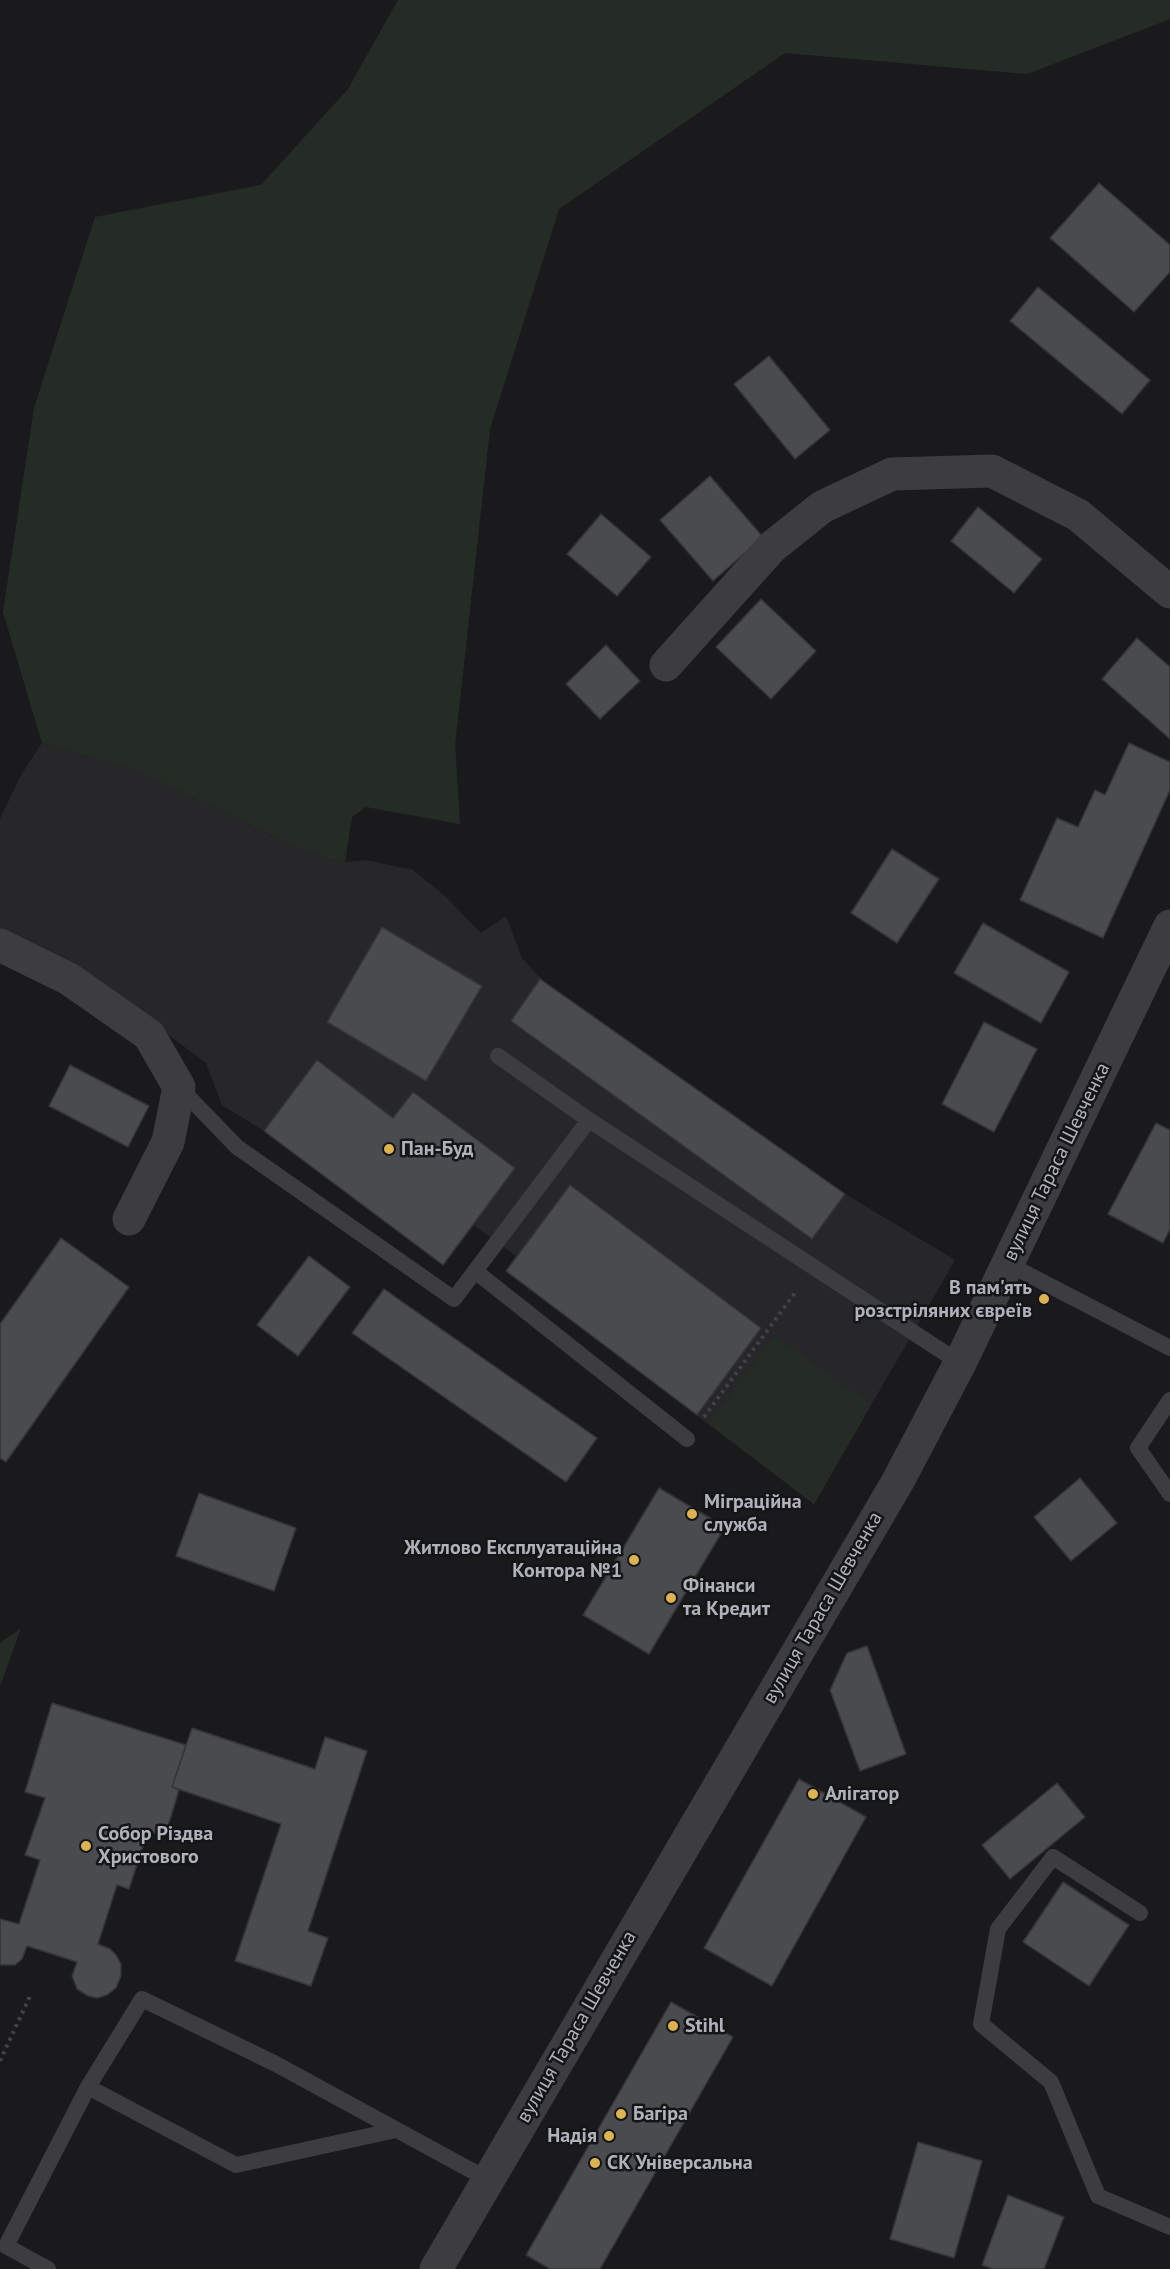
<!DOCTYPE html>
<meta charset="utf-8">
<style>
body{margin:0}
canvas{display:block;background:#1a1a1c}
</style>
<canvas width="1170" height="2269"></canvas>
<script>
const ctx = document.querySelector('canvas').getContext('2d');
ctx.lineJoin = 'round';
function paint(path, color) {
  ctx.fillStyle = color;
  ctx.fill(path, 'evenodd');
}
function poly(rows) {
  const path = new Path2D();
  for (const r of rows) {
    path.moveTo(r[0], r[1]);
    for (let i = 2; i < r.length; i += 2) path.lineTo(r[i], r[i + 1]);
  }
  return path;
}
function stroke(path, color, width, dash) {
  ctx.strokeStyle = color;
  ctx.lineWidth = width;
  ctx.lineCap = dash ? 'butt' : 'round';
  ctx.setLineDash(dash || []);
  ctx.stroke(path);
}
function write(font, color, halo, rows, align = 'center') {
  ctx.font = font + ' "PT Sans",sans-serif';
  ctx.lineWidth = 5;
  ctx.setLineDash([]);
  ctx.textBaseline = 'middle';
  ctx.strokeStyle = halo;
  ctx.fillStyle = color;
  for (const [text, x, y, turn = 0] of rows) {
    ctx.save();
    ctx.translate(x, y);
    ctx.rotate((+turn || 0) * Math.PI / 180);
    ctx.textAlign = isNaN(turn) ? turn : align;
    if (halo) ctx.strokeText(text, 0, 0);
    ctx.fillText(text, 0, 0);
    ctx.restore();
  }
}
paint(poly([
 [42,743,135,770,313,855,345,862,366,860,413,870,445,896,481,933,506,916,522,958,541,979,845,1194,955,1260,814,1504,506,1271,516,1256,473,1225,443,1265,264,1131,222,1105,206,1063,105,987,0,936,0,819,21,775]
]), '#272629');
paint(poly([
 [398,0,1170,0,1170,19,1027,74,785,53,559,209,490,429,455,745,460,824,366,807,352,817,345,862,313,855,135,770,42,743,3,612,34,408,95,217,261,185,348,89],
 [774,1335,871,1405,814,1504,709,1424],
 [21,1628,0,1686,0,1643]
]), '#252c26');
const building = poly([
 [1099,183,1170,245,1170,272,1134,312,1050,238,1099,183],
 [1038,287,1150,380,1122,414,1010,321,1038,287],
 [769,356,830,430,795,459,734,384,769,356],
 [710,476,763,537,713,581,660,520,710,476],
 [978,507,1042,559,1014,593,951,541,978,507],
 [601,514,651,557,617,596,567,554,601,514],
 [761,599,816,651,771,699,716,647,761,599],
 [1137,638,1170,667,1170,739,1102,679,1137,638],
 [606,645,640,681,600,719,566,684,606,645],
 [1129,743,1170,762,1170,790,1103,938,1020,900,1057,818,1078,827,1095,790,1105,795,1129,743],
 [892,849,939,879,897,943,851,913,892,849],
 [983,923,1069,972,1041,1023,954,973,983,923],
 [382,927,482,986,426,1081,327,1022,382,927],
 [540,979,845,1194,812,1239,511,1021,540,979],
 [984,1022,1037,1049,994,1132,942,1104,984,1022],
 [317,1060,393,1118,413,1092,515,1168,443,1265,264,1131,317,1060],
 [70,1065,149,1106,128,1147,49,1106,70,1065],
 [1156,1123,1170,1130,1170,1229,1163,1243,1108,1214,1156,1123],
 [570,1185,761,1328,697,1415,506,1271,570,1185],
 [61,1238,129,1287,6,1462,0,1458,0,1324,61,1238],
 [309,1256,350,1287,298,1356,257,1325,309,1256],
 [384,1289,597,1438,566,1482,352,1333,384,1289],
 [1080,1478,1117,1523,1071,1561,1034,1517,1080,1478],
 [659,1488,725,1527,649,1654,583,1615,659,1488],
 [199,1493,296,1528,274,1591,176,1556,199,1493],
 [867,1646,906,1754,860,1771,830,1690,847,1653,867,1646],
 [52,1703,186,1745,172,1787,179,1790,165,1836,148,1831,129,1889,117,1885,98,1944,110,1949,116,1955,121,1964,121,1976,116,1988,107,1995,97,1998,88,1996,77,1989,72,1976,77,1962,27,1946,22,1959,15,1965,0,1965,0,1919,19,1924,40,1860,25,1855,45,1798,25,1792,52,1703],
 [192,1728,315,1769,325,1737,367,1751,308,1931,328,1938,311,1986,235,1961,281,1824,172,1787,192,1728],
 [799,1779,866,1817,772,1986,704,1948,799,1779],
 [1057,1783,1085,1817,1010,1879,982,1845,1057,1783],
 [1063,1882,1129,1925,1089,1986,1023,1942,1063,1882],
 [671,2002,733,2037,600,2269,550,2269,526,2255,671,2002],
 [918,2142,982,2161,954,2258,890,2239,918,2142],
 [1008,2195,1064,2217,1044,2269,993,2269,982,2265,1008,2195]
]);
paint(building, '#4a4b4e');
stroke(building, '#353538', 1.5);
stroke(poly([
 [704,1417,797,1290],
 [0,2061,31,1994]
]), '#424348', 4, [3, 4.5]);
stroke(poly([
 [498,1056,589,1120,960,1363],
 [179,1087,237,1147,454,1299,589,1120],
 [1008,1264,1170,1348],
 [475,1271,687,1439],
 [1170,1400,1138,1448,1170,1494],
 [1140,1913,1053,1857,998,1929,981,2024,1051,2082,1098,2196,1170,2227],
 [88,2087,236,2165,396,2130],
 [48,2269,6,2246,88,2087,142,1999,274,2063,487,2179]
]), '#3c3c41', 16);
stroke(poly([
 [666,665,772,547,822,507,892,474,992,471,1078,515,1170,592],
 [0,945,69,979,149,1035,179,1087,168,1142,129,1219],
 [436,2269,898,1481,960,1363,1170,926]
]), '#3c3c41', 33);
for (const [x, y, r, color] of [
 [389,1149,6,"#ddb352"],
 [1044,1299,6,"#ddb352"],
 [692,1514,6,"#ddb352"],
 [634,1560,6,"#ddb352"],
 [671,1598,6,"#ddb352"],
 [813,1794,6,"#ddb352"],
 [86,1846,6,"#ddb352"],
 [673,2026,6,"#ddb352"],
 [621,2114,6,"#ddb352"],
 [609,2136,6,"#ddb352"],
 [595,2163,6,"#ddb352"]
]) {
  const dot = new Path2D();
  dot.arc(x, y, r, 0, 2 * Math.PI);
  ctx.fillStyle = color;
  ctx.fill(dot);
  stroke(dot, '#151517', 2);
}
write('bold 20px', '#afb2ba', '#151517', [
 ["Пан-Буд",401,1149],
 ["В пам'ять",1032,1288,"right"],
 ["розстріляних євреїв",1032,1311,"right"],
 ["Міграційна",704,1502],
 ["служба",704,1525],
 ["Житлово Експлуатаційна",622,1548,"right"],
 ["Контора №1",622,1571,"right"],
 ["Фінанси",683,1586],
 ["та Кредит",683,1609],
 ["Алігатор",825,1794],
 ["Собор Різдва",98,1834],
 ["Христового",98,1857],
 ["Stihl",685,2026],
 ["Багіра",633,2114],
 ["Надія",597,2136,"right"],
 ["СК Універсальна",607,2163]
], 'left');
write('20px', '#afb2ba', '#151517', [
 ["вулиця Тараса Шевченка",1057,1162,-64],
 ["вулиця Тараса Шевченка",823,1608,-60],
 ["вулиця Тараса Шевченка",577,2027,-60]
]);
</script>
